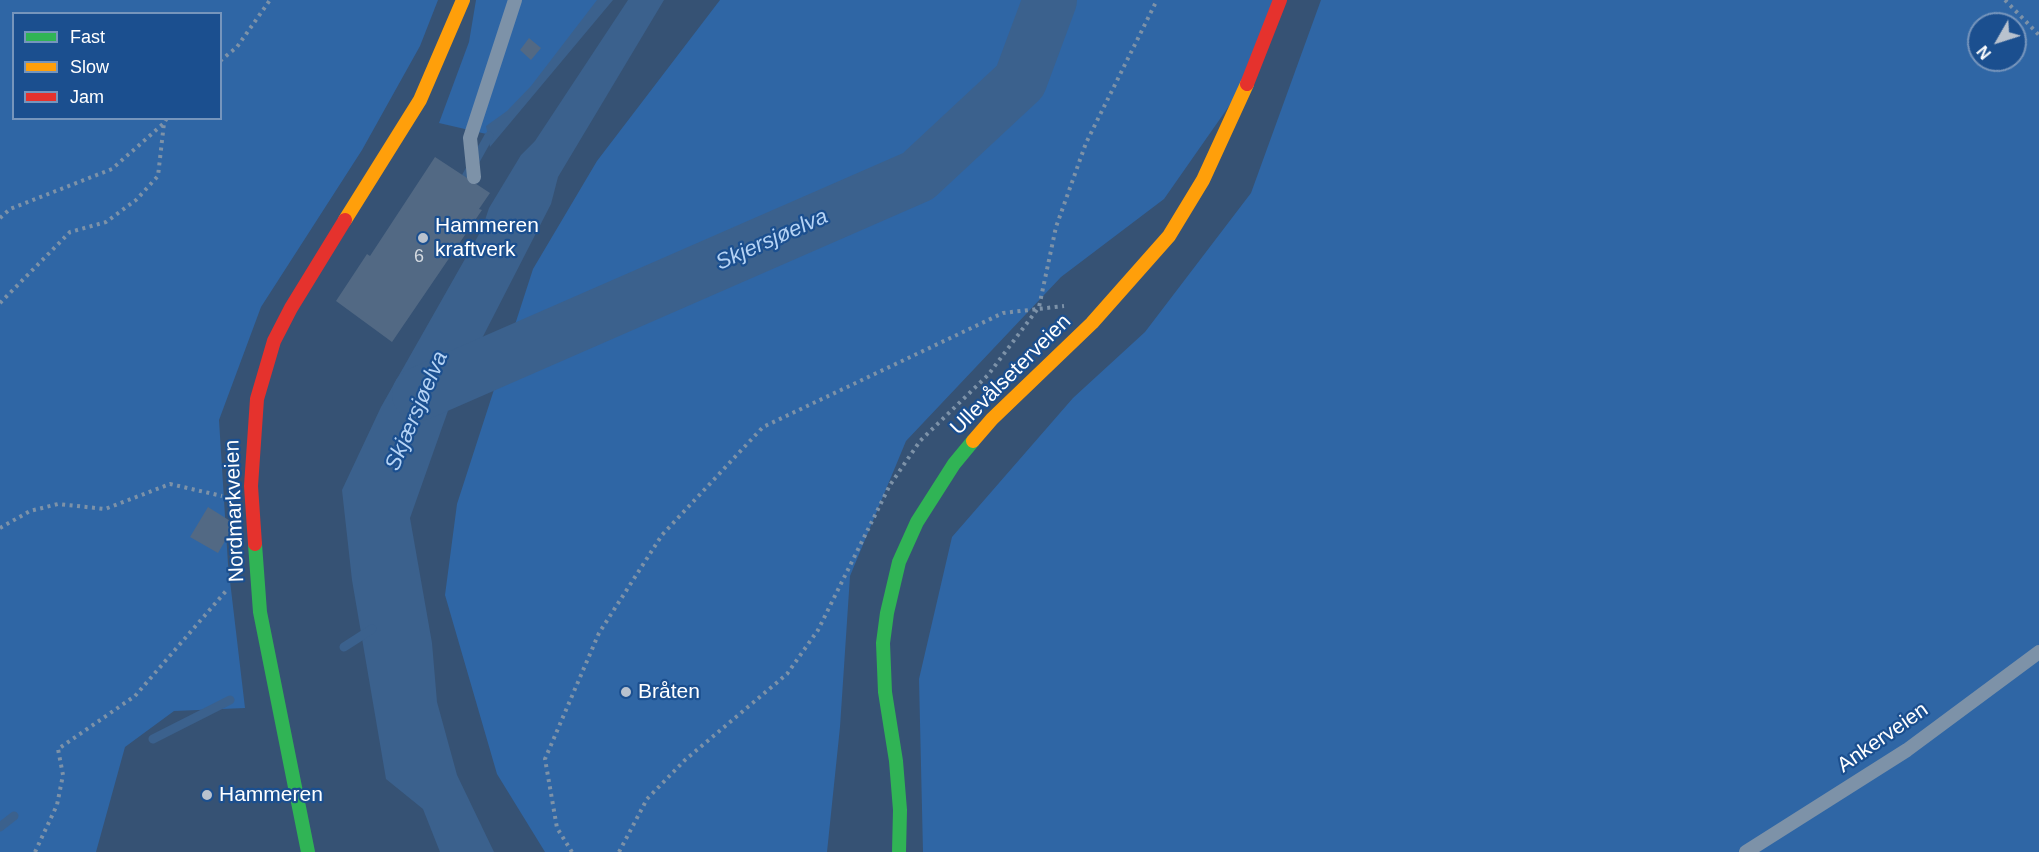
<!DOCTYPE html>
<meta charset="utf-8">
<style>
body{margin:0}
#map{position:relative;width:2039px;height:852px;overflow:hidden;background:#365274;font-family:Helvetica,sans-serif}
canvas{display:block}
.legend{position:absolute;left:12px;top:12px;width:210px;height:108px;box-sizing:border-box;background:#1b4f8f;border:2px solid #7695bc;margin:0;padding:8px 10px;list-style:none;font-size:18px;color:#fff}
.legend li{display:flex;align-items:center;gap:12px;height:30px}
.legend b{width:30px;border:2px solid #7695bc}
.north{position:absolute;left:1967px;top:12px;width:60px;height:60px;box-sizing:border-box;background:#1b4f8f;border:2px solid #7695bc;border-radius:50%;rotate:231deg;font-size:16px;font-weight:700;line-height:24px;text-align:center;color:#fff}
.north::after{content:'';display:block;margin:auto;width:21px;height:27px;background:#b9c2ce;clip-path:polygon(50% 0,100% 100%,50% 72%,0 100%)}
</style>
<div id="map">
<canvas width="2039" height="852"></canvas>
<ul class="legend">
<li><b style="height:8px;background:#30b455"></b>Fast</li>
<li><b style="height:8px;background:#ff9f0a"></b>Slow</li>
<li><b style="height:8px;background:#e5322d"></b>Jam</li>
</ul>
<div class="north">N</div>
</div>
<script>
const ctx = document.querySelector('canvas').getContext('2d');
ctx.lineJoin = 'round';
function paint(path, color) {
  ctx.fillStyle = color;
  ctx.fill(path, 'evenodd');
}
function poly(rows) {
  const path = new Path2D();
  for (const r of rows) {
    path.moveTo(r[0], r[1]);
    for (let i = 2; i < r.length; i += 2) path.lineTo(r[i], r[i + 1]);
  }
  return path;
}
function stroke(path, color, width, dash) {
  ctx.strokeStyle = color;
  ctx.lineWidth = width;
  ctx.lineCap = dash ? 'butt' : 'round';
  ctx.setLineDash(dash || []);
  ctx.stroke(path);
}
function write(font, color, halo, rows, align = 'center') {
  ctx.font = font + ' Helvetica,sans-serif';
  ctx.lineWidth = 4.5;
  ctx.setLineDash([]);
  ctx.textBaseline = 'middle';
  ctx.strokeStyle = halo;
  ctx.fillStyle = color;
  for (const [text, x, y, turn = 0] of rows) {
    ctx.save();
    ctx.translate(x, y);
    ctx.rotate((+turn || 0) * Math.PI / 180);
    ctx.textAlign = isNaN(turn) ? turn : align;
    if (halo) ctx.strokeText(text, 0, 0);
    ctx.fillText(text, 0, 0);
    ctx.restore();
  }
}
paint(poly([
 [0,0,438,0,420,46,362,150,261,307,219,420,228,564,245,708,174,711,125,747,96,852,0,852],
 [14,14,220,14,220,118,14,118],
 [476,0,607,0,495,136,439,123,469,42],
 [720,0,1274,0,1257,66,1164,199,1061,277,906,441,850,576,840,727,827,852,545,852,497,774,445,595,457,504,533,269,597,161],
 [1321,0,2039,0,2039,852,923,852,919,679,952,537,1073,398,1145,332,1251,193],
 [1979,24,2015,24,2015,60,1979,60]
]), '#2f66a5');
paint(poly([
 [597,0,613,0,490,147,486,126,507,111,531,86],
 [628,0,664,0,558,177,551,204,455,391,410,518,432,643,437,702,457,775,494,852,440,852,423,809,386,779,352,580,342,490,381,407,482,229,489,208,521,155,535,141]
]), '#3b618d');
stroke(poly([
 [461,186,489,136],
 [344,647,372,629],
 [153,739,230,700],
 [0,827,14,816]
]), '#3b618d', 9);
stroke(poly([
 [419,394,918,176,1020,81,1050,0]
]), '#3b618d', 54);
paint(poly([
 [529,38,541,48,531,60,520,50],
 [435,157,490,193,479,209,482,210,392,342,336,301,367,254,370,256],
 [208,507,235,524,218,553,190,537]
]), '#526984');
stroke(poly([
 [2005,0,2039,35],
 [220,61,237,47,270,0],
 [0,218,10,209,112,169,163,124],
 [0,303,70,232,106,222,136,200,158,176,164,123,167,118],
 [0,528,30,511,58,504,105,509,170,484,222,496],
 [35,852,57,805,63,775,58,749,135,696,226,591],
 [572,852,557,828,545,759,599,633,662,535,763,427,1003,313,1064,306],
 [619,852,647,799,685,760,787,674,818,630,890,485,920,441,988,375,1039,307,1056,227,1086,143,1157,0]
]), '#7d92a8', 4, [3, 4.5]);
stroke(poly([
 [474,177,470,138,515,0],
 [1746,852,1907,750,2039,652]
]), '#7d92a8', 14);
stroke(poly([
 [255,544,260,612,308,852],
 [899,852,900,810,896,761,885,692,883,643,887,613,899,562,917,522,954,464,973,441]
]), '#30b455', 14);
stroke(poly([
 [345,220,420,100,463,0],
 [973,441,992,419,1092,323,1169,236,1203,180,1247,84]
]), '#ff9f0a', 14);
stroke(poly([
 [1247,84,1280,0],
 [255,544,251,486,257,399,274,341,291,308,345,220]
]), '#e5322d', 14);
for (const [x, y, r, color] of [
 [423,238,6,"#b9c2ce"],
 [626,692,6,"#b9c2ce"],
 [207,795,6,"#b9c2ce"]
]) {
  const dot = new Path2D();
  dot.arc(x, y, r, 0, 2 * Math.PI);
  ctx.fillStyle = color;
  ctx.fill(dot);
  stroke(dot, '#1b4f8f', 2);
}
write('18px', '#d4dae0', null, [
 ["6",419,257]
]);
write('21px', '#fff', '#1b4f8f', [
 ["Hammeren",435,226],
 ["kraftverk",435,250],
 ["Bråten",638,692],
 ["Hammeren",219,795]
], 'left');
write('21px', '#fff', '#1b4f8f', [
 ["Ullevålseterveien",1011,375,-45],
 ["Nordmarkveien",235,511,-92],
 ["Ankerveien",1883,738,-35]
]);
write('italic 22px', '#b5d3f5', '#1b4f8f', [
 ["Skjersjøelva",772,240,-24],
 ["Skjærsjøelva",417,411,-67]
]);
</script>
